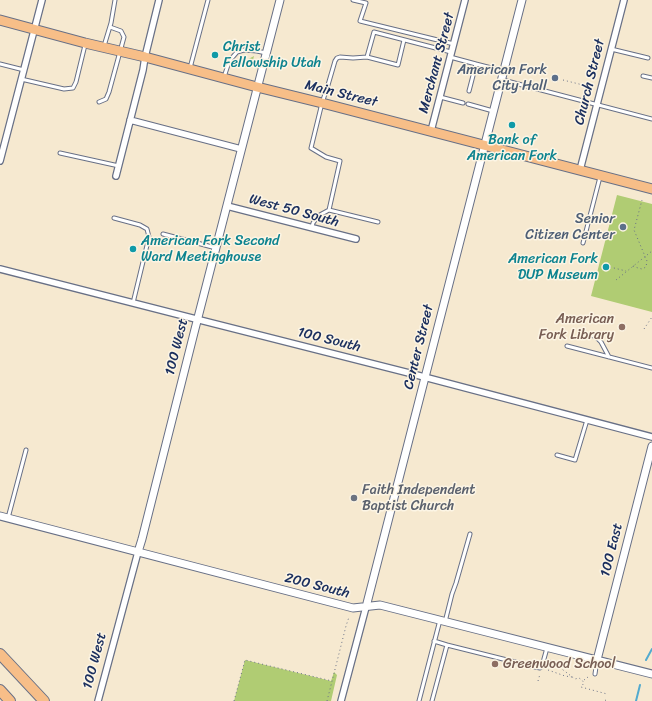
<!DOCTYPE html>
<style>
body{margin:0}
canvas{display:block;background:#f6e9d0}
</style>
<canvas width="652" height="701"></canvas>
<script>
const ctx = document.querySelector('canvas').getContext('2d');
ctx.lineJoin = 'round';
function paint(path, color) {
  ctx.fillStyle = color;
  ctx.fill(path, 'evenodd');
}
function poly(rows) {
  const path = new Path2D();
  for (const r of rows) {
    path.moveTo(r[0], r[1]);
    for (let i = 2; i < r.length; i += 2) path.lineTo(r[i], r[i + 1]);
  }
  return path;
}
function stroke(path, color, width, dash) {
  ctx.strokeStyle = color;
  ctx.lineWidth = width;
  ctx.lineCap = dash ? 'butt' : 'round';
  ctx.setLineDash(dash || []);
  ctx.stroke(path);
}
function write(font, color, halo, rows, align = 'center') {
  ctx.font = font + ' Sriracha,sans-serif';
  ctx.lineWidth = 3;
  ctx.setLineDash([]);
  ctx.textBaseline = 'middle';
  ctx.strokeStyle = halo;
  ctx.fillStyle = color;
  for (const [text, x, y, turn = 0] of rows) {
    ctx.save();
    ctx.translate(x, y);
    ctx.rotate((+turn || 0) * Math.PI / 180);
    ctx.textAlign = isNaN(turn) ? turn : align;
    if (halo) ctx.strokeText(text, 0, 0);
    ctx.fillText(text, 0, 0);
    ctx.restore();
  }
}
paint(poly([
 [254,56,251,68,237,65],
 [617,195,652,204,652,312,591,296],
 [245,660,331,681,334,672,337,675,331,701,234,701]
]), '#b0cc73');
stroke(poly([
 [646,660,652,649],
 [636,701,640,685]
]), '#52aacf', 2);
const service = poly([
 [353,0,366,3,360,21,454,44],
 [104,46,111,23,115,0],
 [611,49,648,58],
 [367,57,374,32,451,52],
 [450,57,476,64],
 [0,64,24,70],
 [190,68,208,0],
 [643,76,652,78],
 [224,77,228,65,231,59,237,52,244,50,257,51,266,53],
 [21,79,64,89,73,88,76,82,85,45],
 [503,80,652,119],
 [469,91,476,64,503,71],
 [440,97,463,103],
 [99,102,106,99,109,92,124,37,121,31,110,27],
 [468,104,493,111],
 [60,153,119,166],
 [329,210,378,222],
 [114,218,140,225,147,229,149,237,133,303],
 [312,227,313,223,318,216,329,210,340,161,326,157,311,148,322,103,328,85,335,61,337,58,340,57,353,58,367,57,398,65,404,40],
 [163,234,216,248],
 [583,243,600,177],
 [592,335,597,338,601,342,609,357],
 [567,346,652,368],
 [557,455,575,460,587,420],
 [8,518,26,450],
 [445,622,452,594,456,583,470,534],
 [434,641,447,645],
 [595,674,597,660],
 [419,701,440,620],
 [432,701,447,645,535,667,540,668,542,666,547,648]
]);
const minor = poly([
 [130,120,241,149],
 [431,131,465,0],
 [0,161,42,0],
 [580,170,624,0],
 [116,176,143,70,145,57,159,0],
 [227,206,356,239],
 [0,269,188,317,409,373,652,437],
 [98,701,138,552],
 [341,701,366,607]
]);
const tertiary = poly([
 [0,516,353,608,380,605,652,674],
 [138,552,142,539,195,329,280,0],
 [366,607,522,0],
 [597,660,652,446]
]);
const primary = poly([
 [0,20,85,43,145,57,257,87,322,103,652,189]
]);
const motorway = poly([
 [0,654,44,701],
 [0,690,10,701]
]);
stroke(service, '#687086', 5);
stroke(minor, '#687086', 8);
stroke(tertiary, '#687086', 9);
stroke(primary, '#687086', 11);
stroke(motorway, '#687086', 12);
stroke(poly([
 [563,80,591,87],
 [633,266,638,268,642,269,646,267,647,261,634,230,642,200],
 [610,267,626,271],
 [616,280,652,251],
 [644,329,652,317],
 [550,660,575,679,579,678,582,680,584,683,581,687,607,694],
 [548,670,565,676,572,677],
 [584,680,588,677],
 [538,681,540,674],
 [605,700,607,701],
 [234,701,245,660,332,681],
 [327,701,346,626,349,617]
]), '#687086', 1, [1, 3]);
stroke(service, '#fff', 3);
stroke(minor, '#fff', 5.5);
stroke(tertiary, '#fff', 7);
stroke(primary, '#f7be88', 9);
stroke(motorway, '#f7be88', 10);
for (const [x, y, r, color] of [
 [215,55,4,"#0f9aa8"],
 [555,78,4,"#5c6f8a"],
 [512,125,4,"#0f9aa8"],
 [623,227,4,"#5c6f8a"],
 [133,249,4,"#0f9aa8"],
 [606,267,4,"#0f9aa8"],
 [622,327,4,"#8d6e63"],
 [354,498,4,"#6b7280"],
 [495,664,4,"#8d6e63"]
]) {
  const dot = new Path2D();
  dot.arc(x, y, r, 0, 2 * Math.PI);
  ctx.fillStyle = color;
  ctx.fill(dot);
  stroke(dot, '#fcf5e5', 1.5);
}
write('14px', '#0d838f', '#fcf5e5', [
 ["Christ",223,47],
 ["Fellowship Utah",223,63],
 ["Bank of",512,140,"center"],
 ["American Fork",512,156,"center"],
 ["American Fork Second",141,241],
 ["Ward Meetinghouse",141,257],
 ["American Fork",598,259,"right"],
 ["DUP Museum",598,275,"right"]
], 'left');
write('14px', '#1b2f5e', '#fcf5e5', [
 ["Merchant Street",437,63,-75],
 ["Church Street",590,82,-76],
 ["Main Street",341,94,14],
 ["West 50 South",294,211,15],
 ["100 South",329,340,14],
 ["100 West",177,347,-76],
 ["Center Street",419,347,-76],
 ["100 East",612,550,-76],
 ["200 South",317,586,14],
 ["100 West",95,661,-75]
]);
write('14px', '#4e5e75', '#fcf5e5', [
 ["American Fork",547,70],
 ["City Hall",547,86],
 ["Senior",615,219],
 ["Citizen Center",615,235]
], 'right');
write('14px', '#785e54', '#fcf5e5', [
 ["American",614,319],
 ["Fork Library",614,335],
 ["Greenwood School",503,664,"left"]
], 'right');
write('14px', '#5b616d', '#fcf5e5', [
 ["Faith Independent",362,490],
 ["Baptist Church",362,506]
], 'left');
</script>
